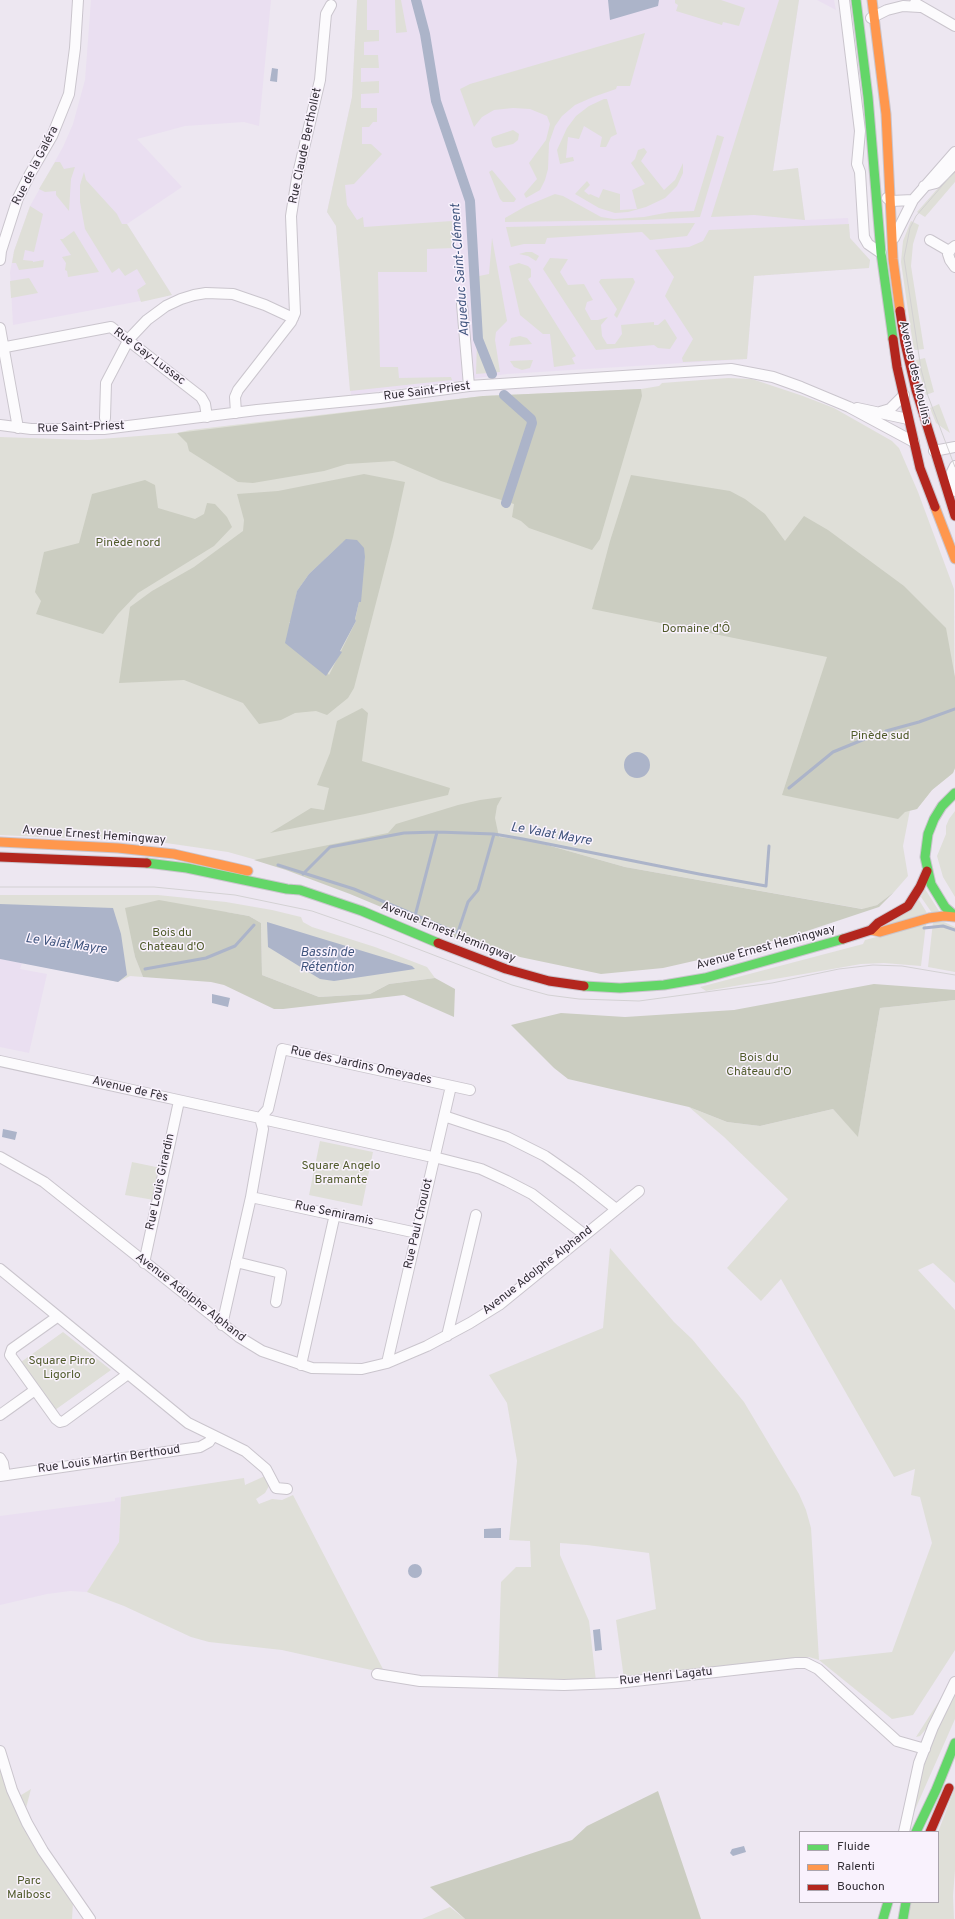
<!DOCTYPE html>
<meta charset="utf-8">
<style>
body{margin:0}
#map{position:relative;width:955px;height:1919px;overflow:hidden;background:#ede7f1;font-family:Overpass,sans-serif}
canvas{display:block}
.legend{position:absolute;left:799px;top:1831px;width:140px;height:72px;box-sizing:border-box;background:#f9f2fd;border:1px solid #aaa4ad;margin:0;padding:5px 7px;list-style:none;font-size:12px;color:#332f36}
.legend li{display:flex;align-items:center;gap:8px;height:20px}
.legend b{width:20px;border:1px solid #aaa4ad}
</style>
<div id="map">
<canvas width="955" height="1919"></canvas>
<ul class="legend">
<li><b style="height:5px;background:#63d668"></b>Fluide</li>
<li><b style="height:5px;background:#ff974d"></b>Ralenti</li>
<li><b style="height:5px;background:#b3261e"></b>Bouchon</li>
</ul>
</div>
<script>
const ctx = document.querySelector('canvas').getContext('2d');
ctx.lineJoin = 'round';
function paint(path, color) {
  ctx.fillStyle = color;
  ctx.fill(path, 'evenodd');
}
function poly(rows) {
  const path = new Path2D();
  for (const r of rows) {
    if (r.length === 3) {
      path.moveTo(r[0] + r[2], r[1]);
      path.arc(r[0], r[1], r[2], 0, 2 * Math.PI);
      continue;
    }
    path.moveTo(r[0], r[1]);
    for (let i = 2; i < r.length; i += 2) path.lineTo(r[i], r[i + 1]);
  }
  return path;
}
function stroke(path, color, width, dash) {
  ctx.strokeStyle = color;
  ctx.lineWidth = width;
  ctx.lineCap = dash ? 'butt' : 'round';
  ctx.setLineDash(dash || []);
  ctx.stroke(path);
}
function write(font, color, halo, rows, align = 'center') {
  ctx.font = font + ' Overpass,sans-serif';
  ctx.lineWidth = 3;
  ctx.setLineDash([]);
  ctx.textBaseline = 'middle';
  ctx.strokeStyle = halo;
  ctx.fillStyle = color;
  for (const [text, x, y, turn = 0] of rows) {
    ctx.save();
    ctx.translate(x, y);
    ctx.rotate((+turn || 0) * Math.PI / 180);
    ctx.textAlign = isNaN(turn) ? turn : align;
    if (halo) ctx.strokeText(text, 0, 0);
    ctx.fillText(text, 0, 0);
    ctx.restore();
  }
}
paint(poly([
 [91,0,271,0,259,126,244,122,185,126,137,139,182,187,127,224,172,295,13,325,10,272,14,251,30,206,63,147,73,124,85,80],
 [357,0,799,0,773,171,798,168,805,220,848,218,850,238,870,260,869,268,754,276,747,359,507,374,351,395,336,226,327,212,352,97],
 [817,0,834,0,836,10],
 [0,959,22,963,20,969,47,974,29,1053,0,1047],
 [121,1497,119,1542,87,1592,70,1591,47,1594,0,1605,0,1516,115,1501,115,1498]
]), '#eadff1');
paint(poly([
 [357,0,367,0,367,30,379,30,379,41,364,42,364,55,378,55,379,68,361,68,361,82,379,81,379,93,361,94,361,108,377,108,377,122,373,122,369,127,362,127,362,144,371,144,382,154,354,184,345,185,347,205,357,220,363,217,364,227,452,221,454,248,427,249,427,272,378,272,380,367,398,367,399,378,451,377,452,380,350,391,336,226,327,212,352,97],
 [395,0,401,0,407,32,396,33],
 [675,0,721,0,745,8,739,26,723,22,722,25,676,11,678,5,675,3],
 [779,0,799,0,773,171,798,168,805,220,754,215,711,217],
 [645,33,630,86,617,86,616,89,593,97,575,105,562,116,555,126,549,143,548,169,545,180,540,190,526,198,524,194,537,179,529,163,546,140,550,124,547,116,530,109,513,108,494,110,482,117,474,127,460,89,470,84],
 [604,99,607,99,617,134,611,137,606,147,600,147,602,137,584,126,579,139,568,137,566,158,573,157,574,161,560,164,557,150,567,128,576,116,589,106],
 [513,130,519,134,518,140,513,144,496,148,493,146,491,139,492,137],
 [717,135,724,137,700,217,644,220,505,222,505,218,526,206,555,194,563,196,601,217,614,219,644,217,670,212,694,211],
 [644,148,647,152,641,161,664,190,675,180,683,163,683,173,677,186,665,198,646,207,628,212,615,213,599,208,575,194,587,181,590,185,584,191,589,195,590,194,599,198,603,189,620,194,620,210,637,209,632,190,645,184,631,163,635,159,638,150],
 [55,162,60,162,64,169,75,167,71,179,69,211,56,195,56,191,45,192,39,189],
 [955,169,955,182,925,217,917,212],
 [492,170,516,199,514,202,503,202,500,199,489,172],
 [84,172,86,180,117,214,122,224,127,224,172,295,141,302,137,290,146,284,137,269,125,276,119,268,112,273,85,229,80,202,80,185],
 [30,206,43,214,34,252,25,250,23,260,33,261,33,262,44,260,43,267,19,270,16,263,12,263,14,251],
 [911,221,919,225,913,244,911,266,924,349,916,350,914,349,911,331,901,262,903,241],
 [695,223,687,236,650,240,642,232,547,238,545,244,524,244,511,247,506,227],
 [849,224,850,238,870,260,869,268,754,276,747,359,683,362,682,358,693,339,665,296,674,277,655,250,689,247,703,241,709,230],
 [74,231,99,272,68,277,67,271,65,270,66,263,62,257,71,255,60,239,63,239],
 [492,238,507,321,496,332,495,340,500,372,476,374,479,276,489,274],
 [526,252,532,252,539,256,536,261,528,256,519,254],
 [550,258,568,259,560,272,568,285,584,284,593,300,587,302,585,309,591,320,598,320,608,317,601,325,602,336,607,344,615,344,622,334,621,325,654,322,654,325,658,325,665,319,677,338,670,349,658,348,654,345,596,350,543,269],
 [519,263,528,266,531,269,531,277,528,279,576,356,572,358,575,364,554,367,550,334,543,334,520,315,509,266],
 [29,278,38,293,11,298,10,281],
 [633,278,635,282,617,318,614,315,617,309,599,282,601,279],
 [520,336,527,338,532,344,509,346,511,338],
 [925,358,934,392,926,395,916,360],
 [533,360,530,368,522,370,514,367,510,361],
 [728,378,752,379,803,396,834,408,892,441,899,448,918,492,954,589,955,768,953,773,932,790,917,809,910,810,903,846,908,876,894,892,877,905,863,909,625,867,533,841,267,863,228,852,166,843,0,835,0,437,88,440,177,433,190,430,483,396,641,389,659,386,662,383],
 [939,404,950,433,936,423,930,408],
 [955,811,955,897,943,877,937,856,946,834,946,826,949,819],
 [925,889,939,911,932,913,921,897],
 [0,895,158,895,226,902,272,910,301,917,303,922,312,927,375,947,427,967,435,978,389,984,370,994,319,997,262,975,261,923,249,916,226,912,132,936,135,957,143,977,130,976,118,982,0,958],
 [919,900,927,913,887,925],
 [933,922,944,922,955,927,955,972,928,967],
 [926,924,921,966,884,963,861,964,706,991,700,987,863,944,865,940],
 [955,1000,955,1283,933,1263,918,1270,955,1310,955,1650,913,1715,892,1719,819,1660,809,1657,624,1679,616,1620,656,1609,649,1553,587,1545,560,1543,560,1555,589,1621,596,1681,498,1679,501,1582,516,1567,531,1567,530,1541,509,1540,517,1461,507,1403,489,1375,603,1328,610,1248,674,1322,692,1339,744,1402,799,1494,806,1510,811,1528,819,1660,892,1652,932,1543,920,1497,911,1495,915,1469,894,1477,781,1279,761,1301,727,1268,788,1199,724,1137,689,1107,727,1122,760,1126,833,1109,858,1136,880,1008],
 [320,1141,373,1152,362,1206,309,1195],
 [132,1162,161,1168,154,1200,125,1195],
 [63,1332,111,1370,55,1410,21,1362],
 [265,1476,269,1486,265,1493,256,1499,259,1504,272,1499,282,1500,293,1495,385,1673,282,1650,209,1642,191,1637,124,1606,87,1592,119,1542,121,1497,244,1478,245,1485],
 [955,1676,926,1729,920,1736,916,1737],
 [955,1690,955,1719,914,1812,913,1806,924,1762,934,1734],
 [0,1763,13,1800,31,1789,22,1823,41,1857,73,1903,72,1919,0,1919],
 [955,1788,955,1870,953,1896,954,1919,908,1919,911,1902,938,1902,938,1832],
 [450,1907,465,1919,422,1919]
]), '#dfdfd8');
paint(poly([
 [641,389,642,396,600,539,592,550,529,528,521,521,512,517,514,504,441,481,394,461,347,464,324,471,253,483,238,482,189,451,187,443,177,433,483,396],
 [364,474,405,482,393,537,354,688,348,698,327,715,316,711,295,713,281,720,259,724,243,703,184,680,119,683,130,607,152,591,194,567,243,531,244,520,237,494,278,491],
 [343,542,365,557,359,602,355,620,356,621,329,675,289,622,291,622,297,591,309,574],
 [631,475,730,491,745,499,765,514,785,541,804,516,828,530,904,586,946,628,955,677,955,768,953,773,932,790,917,809,905,812,898,819,782,795,827,657,592,609,610,541],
 [145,480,155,485,158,508,195,519,204,514,207,503,215,504,227,517,232,527,214,546,138,593,118,614,103,634,36,614,41,601,35,592,44,552,79,543,92,494],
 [362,708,368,713,362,761,450,788,448,795,365,814,270,833,311,808,324,810,329,788,317,785,330,753,337,721],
 [502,797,497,806,495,818,499,837,533,841,625,867,862,909,877,905,894,892,879,907,801,933,729,953,663,968,601,974,520,957,470,938,465,942,350,894,286,870,254,860,388,833,396,824,458,805,480,800],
 [159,900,249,916,261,923,262,975,319,997,370,994,389,984,435,978,455,989,454,1017,404,995,283,1009,274,1009,224,985,211,982,143,977,135,957,125,908],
 [874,984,955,990,955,1000,880,1008,858,1137,833,1109,760,1126,727,1122,689,1107,568,1079,554,1068,511,1025,561,1013,625,1017,734,1010],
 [658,1791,701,1919,465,1919,430,1887,572,1840,587,1826]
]), '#cbcdc1');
paint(poly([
 [608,0,659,0,658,6,610,20],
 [272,68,278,69,277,82,270,81],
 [346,539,357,540,364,548,365,557,361,602,359,602,355,619,356,621,340,651,342,652,326,676,285,643,297,591,309,574],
 [637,765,13],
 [0,904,113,908,121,934,127,975,118,982,0,959],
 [267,922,412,966,415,969,334,981,320,979,268,947],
 [212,994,230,998,228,1007,212,1003],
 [3,1129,17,1132,15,1140,2,1137],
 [501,1528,501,1538,484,1538,484,1529],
 [415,1571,7],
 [600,1629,602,1650,595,1651,593,1630],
 [744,1846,746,1852,733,1856,730,1853,732,1849]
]), '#acb4c9');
stroke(poly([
 [886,731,919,722,955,709],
 [789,788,833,752,877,734],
 [278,865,354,889,455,932,458,932,468,902,478,890,494,834],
 [303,874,330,847,404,833,437,832,494,834,523,839,699,874,766,886,769,846],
 [415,916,437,832],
 [924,928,943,926,955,930],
 [145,969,206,958,235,946,254,925]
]), '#acb4c9', 3);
stroke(poly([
 [416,0,425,34,436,101,470,201,478,339,492,374],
 [504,395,531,419,532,423,506,503]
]), '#acb4c9', 10);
const street = poly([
 [844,0,860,131,857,164,860,172,864,237,868,244,881,253],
 [915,3,955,26],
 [871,18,887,10,903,6,920,7],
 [924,186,936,183,955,164],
 [887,198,891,201,913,200],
 [894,238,913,200,955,152],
 [930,240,949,251],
 [955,246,951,249,948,254,950,260,955,267],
 [0,260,1,251,18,198,30,174,52,136,69,94,75,48,78,0],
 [462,304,469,386],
 [0,328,18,428],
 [0,348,111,327,201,397,205,404,207,417],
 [857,408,908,419],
 [880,412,890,409,904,395],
 [236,413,235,397,238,390,291,322,295,313,291,216,297,178,320,80,326,14,331,5],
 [105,418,106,383,129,339,147,320,166,306,181,299,194,295,206,293,233,294,265,305,293,318],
 [0,425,31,429,104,429,257,410,380,398,469,386,731,369,773,377,801,387,849,407,914,442],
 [934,451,955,447],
 [955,466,952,472,955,491],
 [0,1061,260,1118],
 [444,1116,507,1137,545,1156,578,1179,616,1209],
 [260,1118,268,1109,282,1049,470,1090],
 [267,1120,428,1156],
 [0,1157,44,1182,239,1337,262,1351,312,1368,362,1369,387,1363,427,1346,470,1323,499,1305,639,1191],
 [434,1157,481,1169,507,1181,532,1194,585,1235],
 [251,1197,417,1233],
 [236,1262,281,1273,276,1302],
 [144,1263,179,1101],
 [0,1269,188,1423,245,1451,266,1469,276,1488,287,1489],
 [57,1317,12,1349,10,1355,56,1419,60,1422,64,1421,128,1374],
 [222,1325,251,1197,263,1129,260,1118],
 [447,1336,476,1215],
 [387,1363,451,1086],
 [301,1365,335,1214],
 [0,1415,35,1390],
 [0,1458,3,1463,5,1475],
 [0,1476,200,1447,209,1442,213,1436],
 [377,1674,420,1681,564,1685,617,1683,796,1663,806,1663,818,1669,897,1741,925,1749],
 [0,1751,12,1790,27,1823,43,1851,90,1919],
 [904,1832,919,1763,933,1727,955,1682]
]);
const fast = poly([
 [856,0,868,97,881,253,893,339],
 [955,793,942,806,934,819,928,834,925,857,931,884,945,907,955,916],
 [147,863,187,868,287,889,300,890,362,911,438,943],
 [584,986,620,988,664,985,705,978,843,939],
 [916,1832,936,1790,955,1743],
 [883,1919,888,1902],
 [903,1919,906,1902]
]);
const slow = poly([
 [872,0,886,114,893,259,900,311],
 [935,507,955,559],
 [0,842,118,848,174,854,248,871],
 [871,930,880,932,929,918,944,916,955,917]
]);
const jam = poly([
 [900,311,905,343,916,390,955,516],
 [893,339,897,367,920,468,935,507],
 [0,857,147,863],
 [843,939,871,930,878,923,908,906,920,887,927,871],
 [438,943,506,969,549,981,584,986],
 [930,1832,949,1788]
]);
stroke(street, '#cac5cd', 12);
stroke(fast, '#cac5cd', 11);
stroke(slow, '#cac5cd', 11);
stroke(jam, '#cac5cd', 11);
stroke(street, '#fcfbfd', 10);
stroke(fast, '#63d668', 9);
stroke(slow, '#ff974d', 9);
stroke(jam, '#b3261e', 9);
stroke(poly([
 [955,171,916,216,910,228,904,258,921,369,928,396,955,467],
 [0,887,154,887,235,895,312,911,384,936,512,985,548,995,579,999,639,1001,772,983,839,969,873,965,902,966,955,975]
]), '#d3d1d3', 1);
write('12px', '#332f36', '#f9f2fd', [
 ["Rue Claude Berthollet",306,146,-78],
 ["Rue de la Galéra",36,166,-63],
 ["Rue Gay-Lussac",149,357,37],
 ["Avenue des Moulins",914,373,77],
 ["Rue Saint-Priest",427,392,-7],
 ["Rue Saint-Priest",81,428,-2],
 ["Avenue Ernest Hemingway",94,836,4],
 ["Avenue Ernest Hemingway",448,933,22],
 ["Avenue Ernest Hemingway",766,948,-15],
 ["Rue des Jardins Omeyades",361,1066,12],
 ["Avenue de Fès",130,1090,13],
 ["Rue Louis Girardin",161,1182,-78],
 ["Rue Semiramis",334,1214,12],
 ["Rue Paul Choulot",419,1224,-77],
 ["Avenue Adolphe Alphand",538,1271,-38],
 ["Avenue Adolphe Alphand",190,1298,38],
 ["Rue Louis Martin Berthoud",109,1460,-8],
 ["Rue Henri Lagatu",666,1677,-6]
]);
write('12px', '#505b2b', '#f9f2fd', [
 ["Pinède nord",128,544],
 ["Domaine d'Ô",696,630],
 ["Pinède sud",880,737],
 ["Bois du",172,934],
 ["Chateau d'O",172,948],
 ["Bois du",759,1059],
 ["Château d'O",759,1073],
 ["Square Angelo",341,1167],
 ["Bramante",341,1181],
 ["Square Pirro",62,1362],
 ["Ligorlo",62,1376],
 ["Parc",29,1882],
 ["Malbosc",29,1896]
]);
write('italic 13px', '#40557e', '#f9f2fd', [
 ["Aqueduc Saint-Clément",461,270,-94],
 ["Le Valat Mayre",551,835,10],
 ["Le Valat Mayre",66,945,8],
 ["Bassin de",327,953],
 ["Rétention",327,968]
]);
</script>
